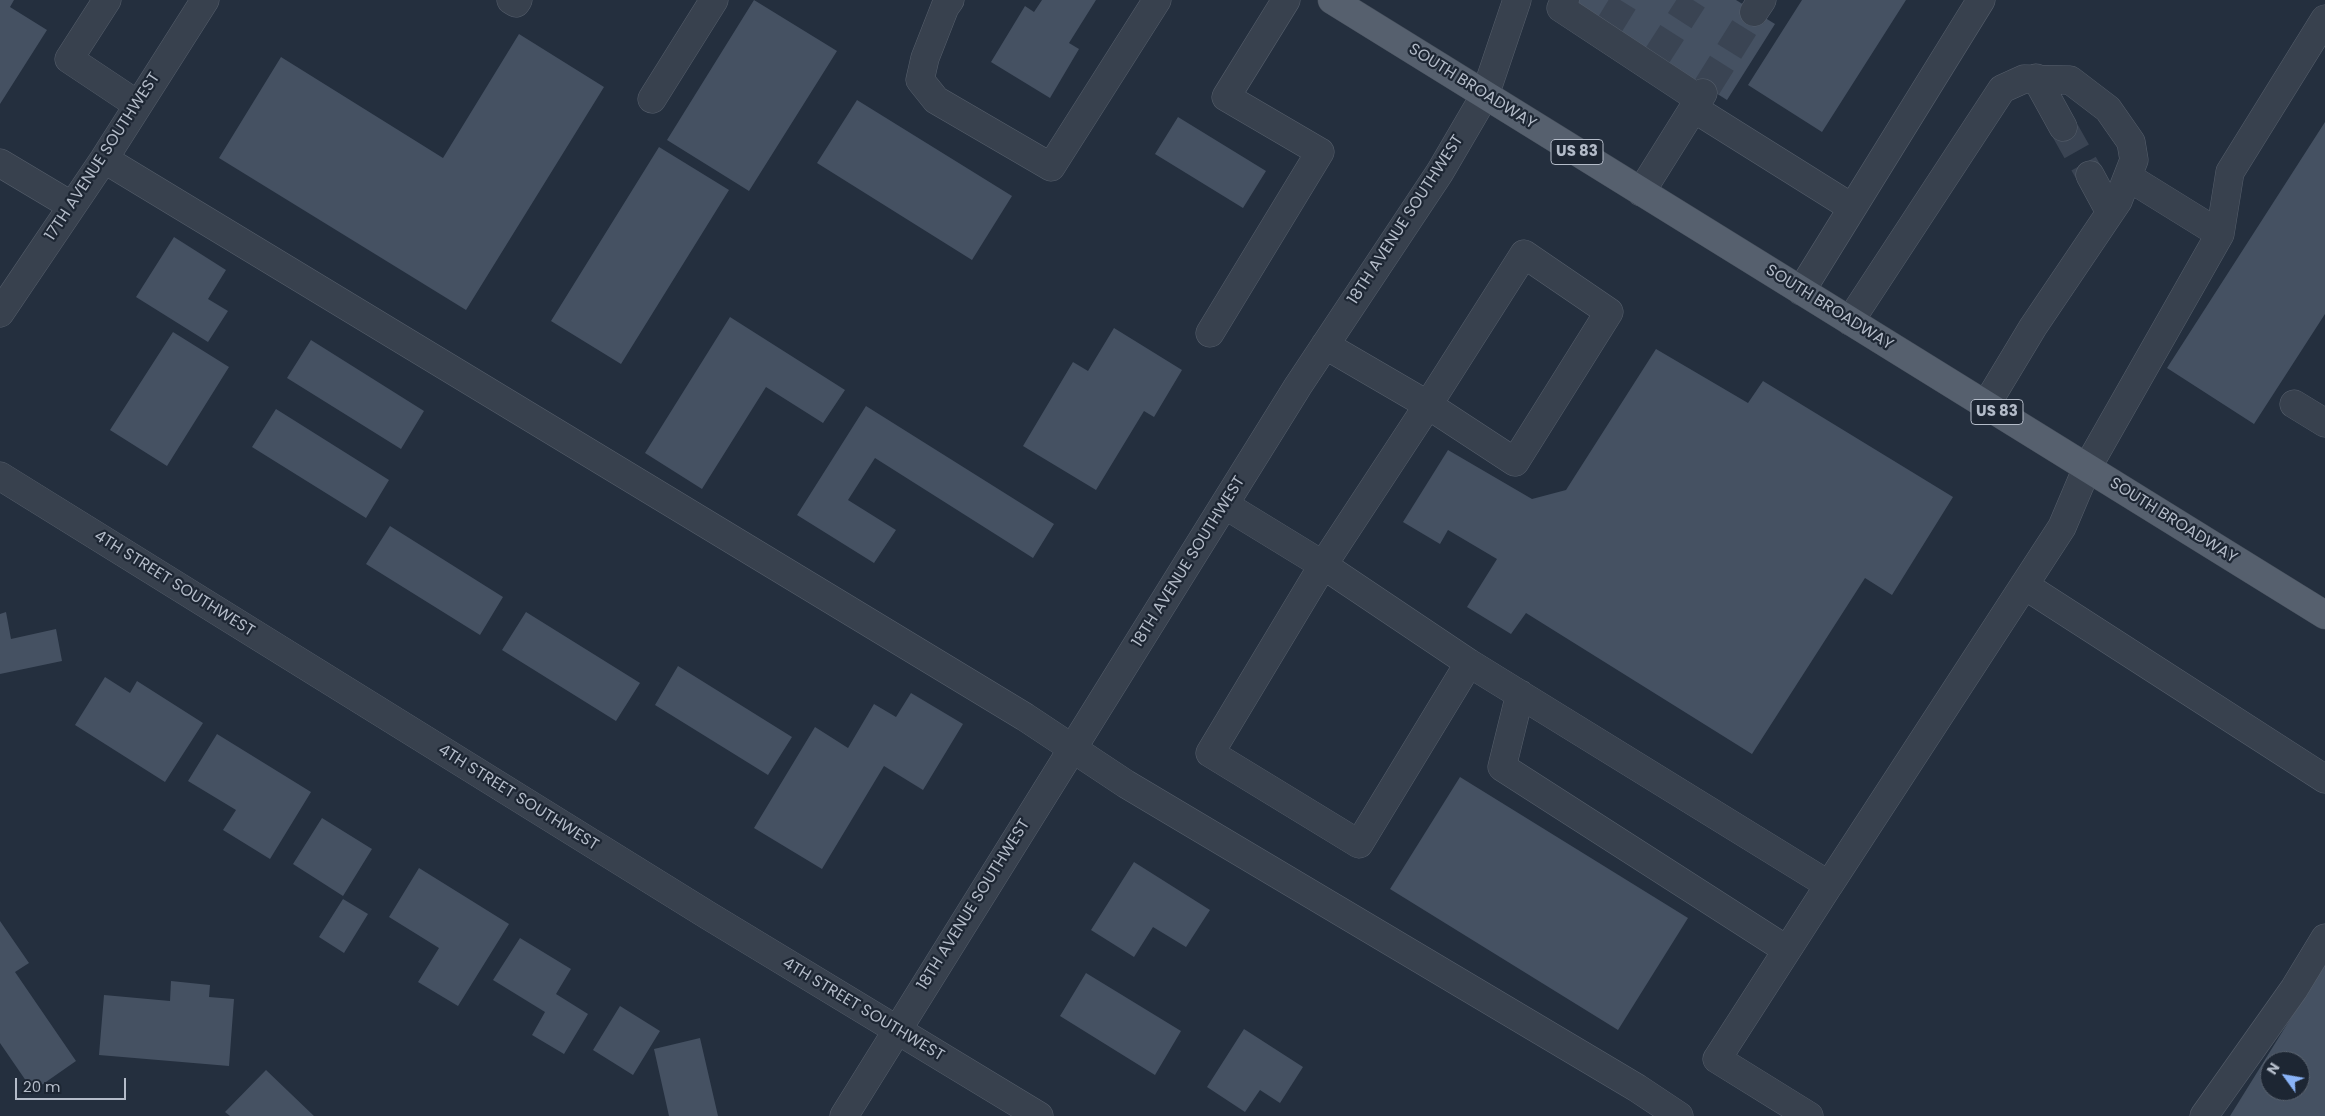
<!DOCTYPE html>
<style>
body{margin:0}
#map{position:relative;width:2325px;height:1116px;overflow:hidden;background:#242f3e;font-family:Poppins,sans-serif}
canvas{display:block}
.north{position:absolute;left:2260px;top:1051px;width:50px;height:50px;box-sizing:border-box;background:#1d2633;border:1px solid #59626f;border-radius:50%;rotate:302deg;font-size:14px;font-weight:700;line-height:20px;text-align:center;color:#b4bcc9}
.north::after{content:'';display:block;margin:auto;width:18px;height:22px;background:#8ab4f8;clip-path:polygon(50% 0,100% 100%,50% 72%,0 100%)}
.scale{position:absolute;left:15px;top:1078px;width:111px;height:22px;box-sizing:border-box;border:2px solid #b4bcc9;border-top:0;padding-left:6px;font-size:15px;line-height:18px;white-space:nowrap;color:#b4bcc9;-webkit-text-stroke:4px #1d2633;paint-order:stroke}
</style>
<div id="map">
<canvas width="2325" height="1116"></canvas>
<div class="north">N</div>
<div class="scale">20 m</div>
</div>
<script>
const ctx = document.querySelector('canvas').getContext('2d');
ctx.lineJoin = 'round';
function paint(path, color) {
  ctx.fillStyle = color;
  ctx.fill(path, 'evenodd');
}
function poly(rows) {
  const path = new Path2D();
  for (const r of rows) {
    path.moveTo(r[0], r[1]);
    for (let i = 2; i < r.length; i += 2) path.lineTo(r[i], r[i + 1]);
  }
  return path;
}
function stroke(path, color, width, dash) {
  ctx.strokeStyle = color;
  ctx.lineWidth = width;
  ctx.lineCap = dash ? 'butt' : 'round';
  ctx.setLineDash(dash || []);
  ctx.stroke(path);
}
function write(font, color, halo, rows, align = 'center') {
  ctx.font = font + ' Poppins,sans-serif';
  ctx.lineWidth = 4.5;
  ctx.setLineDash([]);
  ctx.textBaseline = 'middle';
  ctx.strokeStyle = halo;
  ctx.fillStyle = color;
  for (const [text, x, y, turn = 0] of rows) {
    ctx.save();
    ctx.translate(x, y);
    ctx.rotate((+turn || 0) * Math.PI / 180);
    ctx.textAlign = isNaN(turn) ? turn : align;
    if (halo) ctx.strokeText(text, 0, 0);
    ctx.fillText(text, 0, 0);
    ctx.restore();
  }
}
paint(poly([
 [0,0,14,0,10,7,47,30,0,104],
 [754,0,837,51,749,191,667,140],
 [1042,0,1096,0,1069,43,1079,49,1050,98,991,62,1025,6,1034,12],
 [1572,0,1736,0,1775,24,1727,100,1571,2],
 [1802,0,1906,0,1822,132,1748,85],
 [519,34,604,87,466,310,219,158,281,57,443,158],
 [857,100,1012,196,972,260,817,163],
 [1178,117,1266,171,1243,208,1155,154],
 [2325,122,2325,314,2254,424,2167,368],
 [659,147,729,190,621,364,551,321],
 [174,237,226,270,208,299,228,311,208,342,136,297],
 [730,317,845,390,823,423,766,387,702,489,645,453],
 [1114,328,1182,370,1154,417,1144,411,1096,490,1023,446,1073,362,1088,371],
 [173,332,229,367,167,466,110,430],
 [311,340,424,411,401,449,287,378],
 [1656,349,1748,403,1763,381,1953,497,1892,595,1865,578,1752,754,1526,613,1511,634,1467,607,1497,559,1448,530,1440,544,1403,522,1448,450,1532,499,1566,490],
 [866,406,1054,524,1033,558,875,458,848,500,896,530,874,563,797,515],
 [276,409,389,480,366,518,252,447],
 [390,526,503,597,480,635,366,564],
 [6,612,11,639,56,629,62,661,0,674,0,614],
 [526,612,640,683,616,721,502,650],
 [678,666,792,737,768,775,655,705],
 [105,677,130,693,137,681,203,723,165,782,75,725],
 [911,693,963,724,923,790,884,766,822,869,754,828,815,727,848,748,874,704,896,717],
 [217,734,311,792,270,859,223,830,236,810,188,781],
 [1460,777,1688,918,1618,1030,1390,889],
 [322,818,372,849,343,896,293,864],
 [1134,862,1210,910,1186,947,1153,927,1134,957,1091,930],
 [419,868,509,924,458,1006,418,982,439,948,389,917],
 [343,899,368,914,344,953,319,937],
 [0,921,29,963,15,972,76,1061,33,1091,0,1043],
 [520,938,571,969,556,994,588,1014,564,1054,532,1035,545,1012,493,980],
 [2325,963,2325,1116,2230,1116],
 [2270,1061,2300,1061,2300,1091,2270,1091],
 [1086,973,1181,1031,1155,1075,1060,1016],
 [171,981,210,985,209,997,234,999,229,1066,99,1055,104,995,170,1001],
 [620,1006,660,1031,633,1075,593,1050],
 [1244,1029,1303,1067,1280,1103,1260,1090,1245,1112,1207,1087],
 [700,1038,718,1116,669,1116,654,1049],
 [266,1070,314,1116,230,1116,225,1112]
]), '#455162');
stroke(poly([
 [1609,26,1625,0],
 [1657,56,1693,0],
 [1707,87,1754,12],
 [2063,127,2090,175]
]), '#3a4453', 28, [28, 14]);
const minor = poly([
 [107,0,69,59,138,105],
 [511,0,516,3,518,0],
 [950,0,945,7,925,58,920,80,936,100,1051,167,1157,0],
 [1565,0,1561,8,1699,99],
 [1754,12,1762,0],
 [2036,78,2063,127],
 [652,99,714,0],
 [1693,108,1851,207],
 [104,159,1025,717,1126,784,1637,1088,1679,1116],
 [0,163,72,206],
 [2090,175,2110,212],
 [2128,177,2220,234],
 [1641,192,1703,93],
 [1801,291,1981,0],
 [0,313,104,159,205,0],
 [1850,321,2002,89,2024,79,2070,80,2108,109,2131,142,2134,160,2118,201,2033,327,1986,405],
 [1210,333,1320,152,1226,97,1286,0],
 [1325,345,1428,405,1515,462,1609,312,1524,254,1428,405,1323,565,1210,753,1359,844,1469,663],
 [2294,404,2325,423],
 [0,476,709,916,1039,1116],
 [1225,505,1323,565,1469,663,1829,885,2062,527,2087,468,2220,234,2230,172,2325,19],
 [2024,585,2325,779],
 [1520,694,1502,767,1787,950],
 [844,1116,1298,386,1440,172,1485,95,1517,0],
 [1809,1116,1717,1059,1829,885],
 [2204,1116,2294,989,2325,938]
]);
const major = poly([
 [1332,0,2325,615]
]);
stroke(minor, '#565f6c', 29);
stroke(major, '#414a57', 29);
stroke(minor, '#38414e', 28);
stroke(major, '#56606e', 28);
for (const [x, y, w] of [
 [1577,152,52],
 [1997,412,52]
]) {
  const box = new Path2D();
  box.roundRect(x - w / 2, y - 12.5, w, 25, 4);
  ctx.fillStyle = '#1d2633';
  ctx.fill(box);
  stroke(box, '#b4bcc9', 1);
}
write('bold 15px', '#b4bcc9', null, [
 ["US 83",1577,152],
 ["US 83",1997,412]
]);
write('16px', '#b4bcc9', '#1d2633', [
 ["SOUTH BROADWAY",1472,87,32],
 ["17TH AVENUE SOUTHWEST",103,157,-57],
 ["18TH AVENUE SOUTHWEST",1406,220,-57],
 ["SOUTH BROADWAY",1829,308,32],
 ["SOUTH BROADWAY",2173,521,32],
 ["18TH AVENUE SOUTHWEST",1189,562,-58],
 ["4TH STREET SOUTHWEST",174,584,32],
 ["4TH STREET SOUTHWEST",518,798,32],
 ["18TH AVENUE SOUTHWEST",974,905,-58],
 ["4TH STREET SOUTHWEST",863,1010,31]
]);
</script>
